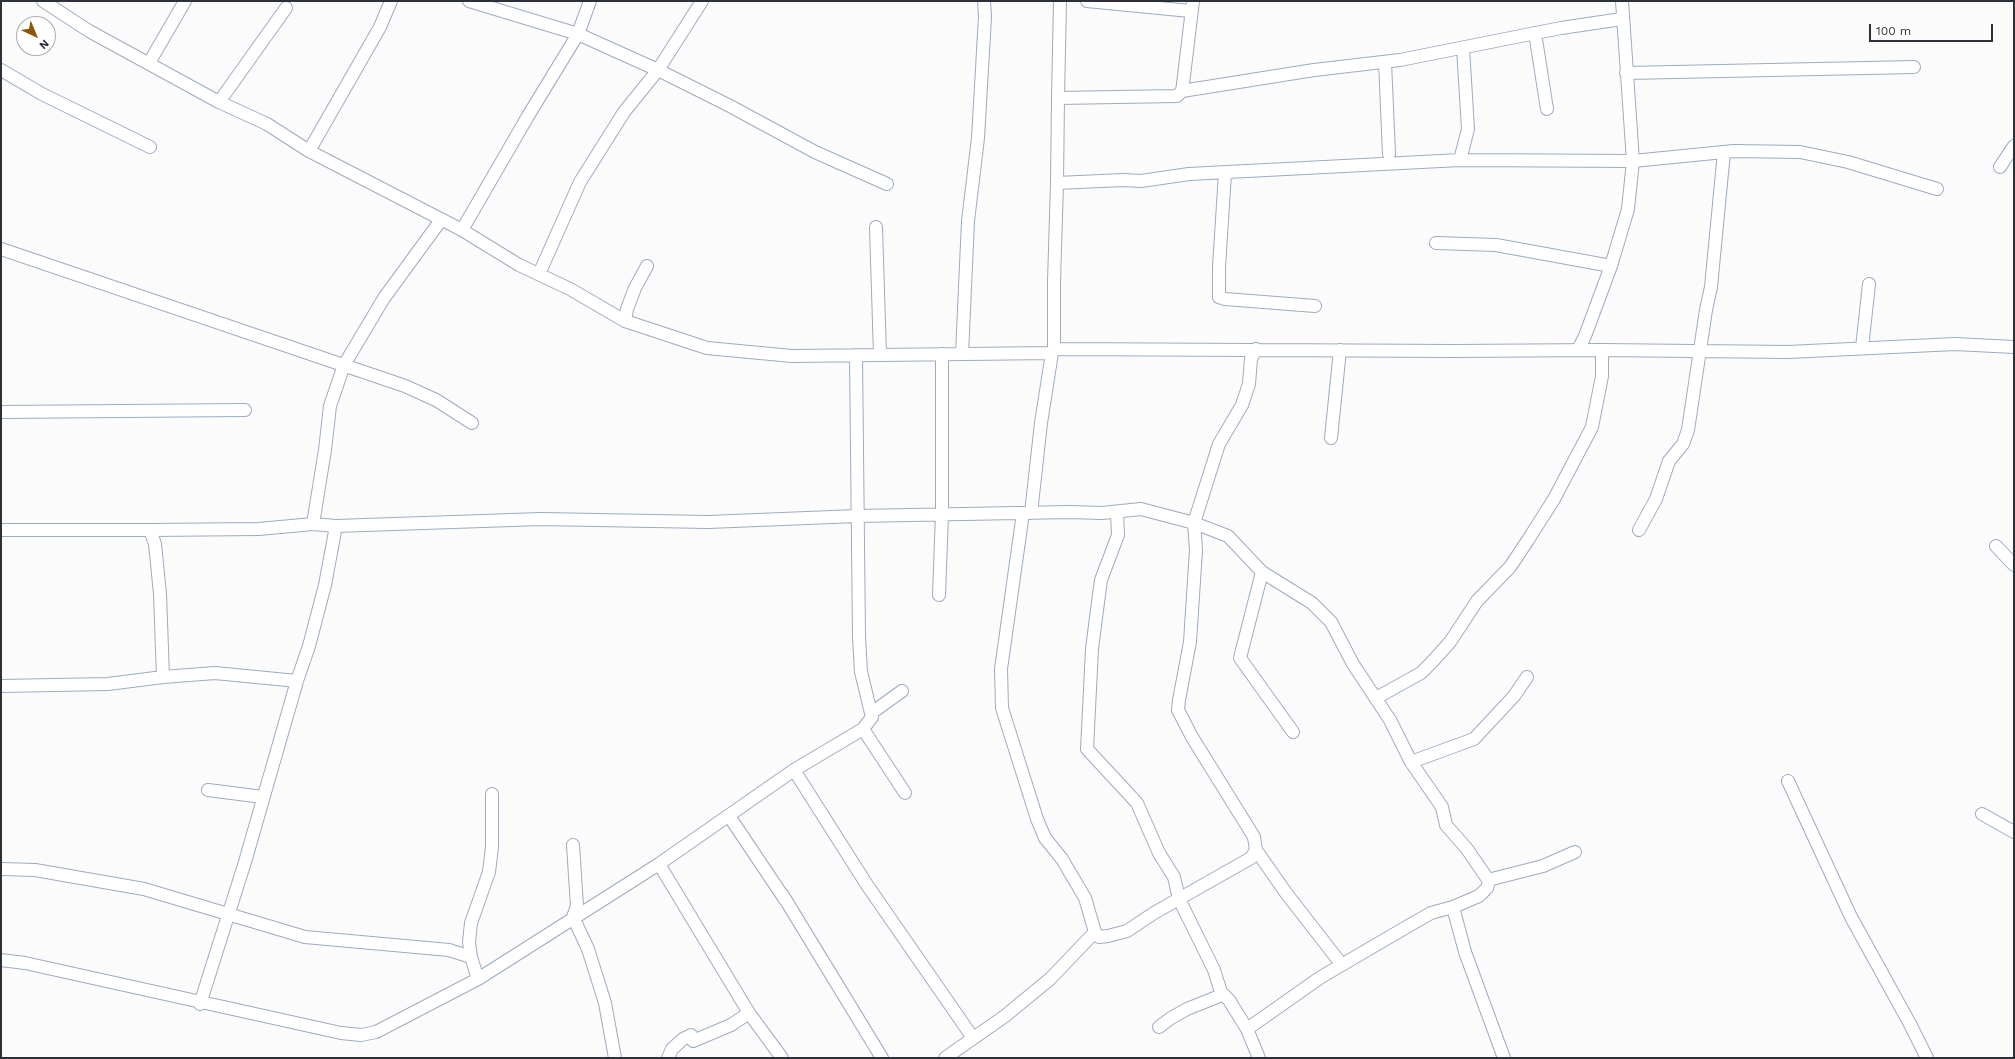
<!DOCTYPE html>
<style>
body{margin:0}
#map{position:relative;width:2015px;height:1059px;overflow:hidden;background:#fbfbfb;font-family:"Work Sans",sans-serif}
canvas{display:block}
.frame{position:absolute;inset:0;border:2px solid #2b3039;pointer-events:none}
.north{position:absolute;left:16px;top:16px;width:40px;height:40px;box-sizing:border-box;background:#fff;border:1px solid #aaacb0;border-radius:50%;rotate:136deg;font-size:11px;font-weight:700;line-height:16px;text-align:center;color:#2b3039}
.north::after{content:'';display:block;margin:auto;width:14px;height:18px;background:#8b5606;clip-path:polygon(50% 0,100% 100%,50% 72%,0 100%)}
.scale{position:absolute;left:1869px;top:24px;width:124px;height:18px;box-sizing:border-box;border:2px solid #2b3039;border-top:0;padding-left:5px;font-size:12px;line-height:14px;white-space:nowrap;color:#2b3039;-webkit-text-stroke:3px #fff;paint-order:stroke}
</style>
<div id="map">
<canvas width="2015" height="1059"></canvas>
<div class="frame"></div>
<div class="north">N</div>
<div class="scale">100 m</div>
</div>
<script>
const ctx = document.querySelector('canvas').getContext('2d');
ctx.lineJoin = 'round';
function poly(rows) {
  const path = new Path2D();
  for (const r of rows) {
    path.moveTo(r[0], r[1]);
    for (let i = 2; i < r.length; i += 2) path.lineTo(r[i], r[i + 1]);
  }
  return path;
}
function stroke(path, color, width, dash) {
  ctx.strokeStyle = color;
  ctx.lineWidth = width;
  ctx.lineCap = dash ? 'butt' : 'round';
  ctx.setLineDash(dash || []);
  ctx.stroke(path);
}
const minor = poly([
 [43,1,89,31,219,102,267,124,309,151,462,230,519,265,570,289,625,321,707,348,792,356,1052,353,1054,349,1054,282,1057,183,1058,98,1177,96,1182,91,1183,84,1193,1],
 [469,1,578,34,658,70,730,106,815,152,887,184],
 [1087,1,1190,11],
 [1535,33,1547,109],
 [1385,62,1389,154],
 [149,63,185,1],
 [1,70,42,94,150,147],
 [1626,73,1914,67],
 [1182,91,1314,70,1400,60,1561,28,1622,19],
 [1058,98,1060,1],
 [219,102,286,8],
 [309,151,380,27,391,1],
 [1460,160,1468,129,1463,48],
 [2000,167,2014,146],
 [1225,173,1219,267,1219,297,1225,299,1315,306],
 [1057,183,1123,180,1141,181,1189,174,1460,160,1633,161,1734,151,1800,152,1848,162,1937,189],
 [876,227,880,355],
 [462,230,528,116,578,34,590,1],
 [1436,243,1496,245,1611,266],
 [1,249,405,386,436,400,472,423],
 [539,274,580,182,624,112,658,70,702,1],
 [625,321,627,309,635,288,647,266],
 [1862,348,1869,284],
 [1054,349,1454,351,1602,350,1788,352,1955,344,2014,347],
 [1578,350,1585,336,1611,266,1628,209,1633,161,1622,1],
 [962,354,968,221,978,138,985,17,984,1],
 [1,412,245,410],
 [1331,438,1340,350],
 [1117,512,1118,535,1101,580,1097,610,1092,649,1087,749,1137,803,1159,853,1174,877,1179,899,1214,970,1221,992,1229,1000,1247,1029,1259,1058],
 [1023,513,1001,669,1002,708,1037,819,1045,838,1062,859,1085,898,1095,932,1099,937,1108,936,1127,931,1154,913,1251,858,1256,850,1254,837,1192,737,1178,710,1179,700,1190,642,1196,550,1194,523,1219,444,1242,405,1249,384,1251,359,1256,349],
 [1031,513,1041,423,1052,353],
 [313,524,325,450,330,406,344,365,384,298,441,220],
 [336,526,541,519,708,522,857,516,1070,512,1102,513,1141,509,1194,523,1228,536,1262,572,1312,603,1331,622,1353,664,1390,720,1411,762,1442,807,1446,825,1467,849,1489,881,1487,888,1479,896,1453,907,1431,913,1410,925,1321,977,1247,1029],
 [1,530,150,530,259,529,313,524,336,526,325,585,309,646,297,681,215,673,163,677,108,684,1,686],
 [150,530,155,544,160,594,163,677],
 [1639,530,1656,499,1669,461,1683,444,1688,430,1706,310,1711,287,1724,152],
 [1996,546,2014,565],
 [1262,572,1240,658,1293,732],
 [939,595,942,514,942,354],
 [1376,698,1421,673,1432,662,1450,642,1477,601,1510,567,1528,540,1554,499,1592,427,1602,376,1602,350],
 [871,711,877,709,902,691],
 [863,729,905,793],
 [1411,762,1474,739,1514,696,1527,677],
 [794,770,867,885,973,1038],
 [1788,781,1851,917,1910,1024,1927,1058],
 [208,790,263,797],
 [1982,814,2014,832],
 [729,816,786,901],
 [573,845,577,906,573,917,588,949,605,1003,615,1058],
 [1256,850,1286,893,1342,965],
 [659,864,749,1013,782,1058],
 [1,869,35,870,144,889,305,937,449,950,471,957],
 [1489,881,1488,880,1543,866,1575,852],
 [782,894,882,1058],
 [1453,907,1465,952,1504,1058],
 [1,960,25,963,341,1033,361,1035,376,1032,478,979,659,864,794,770,863,729,872,717,861,672,859,637,856,355],
 [478,979,471,957,469,942,471,923,489,872,492,847,492,794],
 [200,1004,245,862,297,681],
 [1159,1027,1171,1018,1187,1009,1222,995],
 [693,1041,731,1025,749,1013],
 [668,1058,672,1049,683,1039,691,1035],
 [945,1058,1005,1016,1050,979,1095,932]
]);
stroke(minor, '#9dabc1', 14);
stroke(minor, '#fff', 12);
</script>
